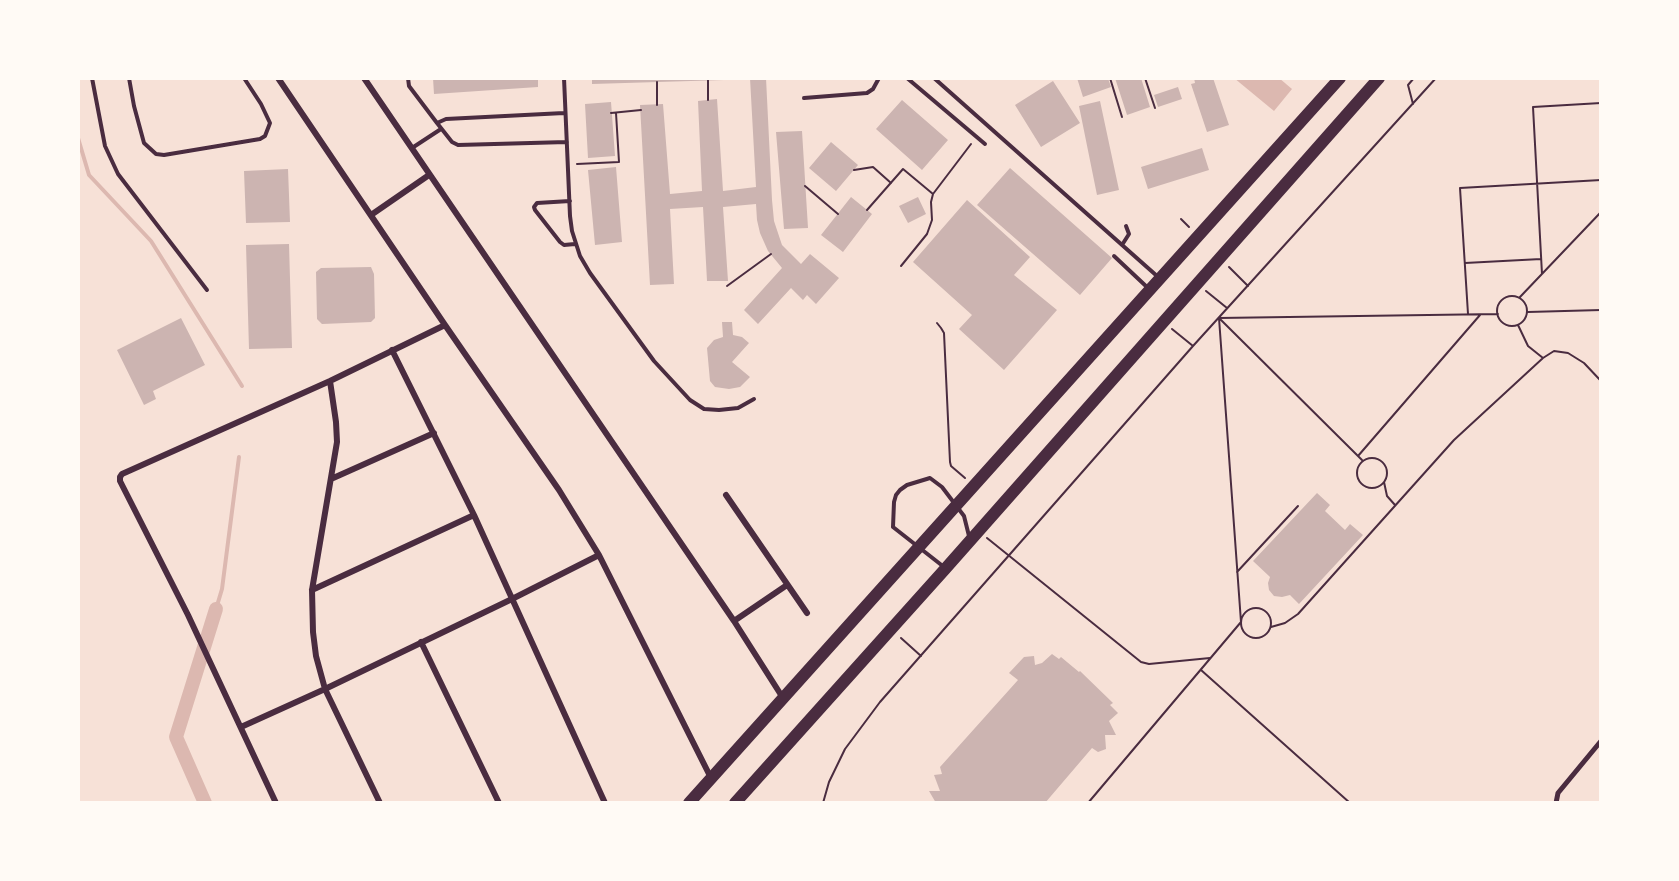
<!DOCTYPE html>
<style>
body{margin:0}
#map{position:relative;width:1679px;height:881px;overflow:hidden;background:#f7e1d7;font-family:"Fira Sans",sans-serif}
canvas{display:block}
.frame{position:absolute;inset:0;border:80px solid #fffaf5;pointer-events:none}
</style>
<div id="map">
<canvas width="1679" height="881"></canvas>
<div class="frame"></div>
</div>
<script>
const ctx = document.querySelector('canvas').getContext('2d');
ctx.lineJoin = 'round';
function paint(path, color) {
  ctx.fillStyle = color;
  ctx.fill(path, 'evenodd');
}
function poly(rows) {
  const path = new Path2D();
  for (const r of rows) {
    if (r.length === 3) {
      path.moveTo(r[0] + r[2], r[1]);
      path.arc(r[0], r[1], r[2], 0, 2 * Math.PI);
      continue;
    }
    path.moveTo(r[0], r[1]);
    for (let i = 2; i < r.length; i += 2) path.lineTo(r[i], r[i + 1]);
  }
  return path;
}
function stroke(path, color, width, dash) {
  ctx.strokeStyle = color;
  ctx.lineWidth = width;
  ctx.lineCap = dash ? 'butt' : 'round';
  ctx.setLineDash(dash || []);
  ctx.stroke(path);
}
paint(poly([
 [1234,78,1279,78,1292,89,1274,111]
]), '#dcb8b0');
stroke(poly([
 [78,138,89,175,151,241,242,386],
 [216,609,222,589,239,457]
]), '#dcb8b0', 4);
stroke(poly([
 [205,803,176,737,216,609]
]), '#dcb8b0', 14);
paint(poly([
 [433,78,538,78,538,87,434,94],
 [592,78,724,78,724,80,592,84],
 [750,78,766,78,772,200,774,221,782,245,801,264,810,254,839,278,816,304,807,295,803,300,791,288,758,324,744,310,782,268,768,251,760,233,757,220,756,204,723,207,728,281,707,281,703,207,670,209,674,284,650,285,640,105,663,104,670,194,702,191,698,101,717,99,723,191,756,187],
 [1077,78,1108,78,1111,87,1083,97],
 [1115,78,1141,78,1150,107,1127,115],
 [1194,78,1213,78,1229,125,1207,132,1191,84,1195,83],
 [1053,81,1080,123,1041,147,1015,105],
 [1178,87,1182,99,1158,107,1154,95],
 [902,100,948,140,922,170,876,129],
 [1100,101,1119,190,1097,195,1079,106],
 [611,102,615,156,588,158,585,104],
 [802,131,808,228,784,229,776,132],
 [831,142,858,165,836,191,809,168],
 [1202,148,1209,170,1148,189,1141,167],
 [616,167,622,242,595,245,588,170],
 [1010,168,1112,258,1080,295,977,205],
 [288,169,290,222,246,223,244,171],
 [851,197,872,214,843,252,821,235],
 [918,197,926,214,908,223,899,206],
 [967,200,1030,257,1014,275,1057,310,1004,370,959,329,972,315,913,262],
 [289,244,292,348,249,349,246,245],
 [371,267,374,274,375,318,371,322,322,324,317,319,316,272,321,268],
 [181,318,205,365,153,391,156,399,144,405,117,350],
 [722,322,732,322,733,335,742,337,749,343,732,362,750,377,740,387,729,389,715,387,710,381,707,348,714,340,723,337],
 [1317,493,1330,505,1325,511,1345,530,1350,524,1363,535,1299,604,1290,595,1282,597,1274,596,1269,590,1268,583,1270,577,1253,561],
 [1052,654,1059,659,1061,657,1079,672,1080,671,1113,703,1110,705,1118,713,1109,721,1116,735,1105,735,1106,749,1098,752,1092,748,1045,803,936,803,929,791,940,791,934,775,942,774,940,767,1018,680,1009,673,1024,657,1034,656,1035,665,1042,663]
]), '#ccb4b1');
stroke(poly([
 [1110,78,1122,117],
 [1145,78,1155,108],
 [708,80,708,100],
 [657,82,657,105],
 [1413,104,1408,85,1414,78],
 [611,113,641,110],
 [577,164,619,162,616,113],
 [854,170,873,167,891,183],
 [805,186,838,214],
 [933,194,971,144],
 [867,210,903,169,933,194,931,202,932,220,927,234,901,266],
 [1181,219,1189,227],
 [1465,263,1541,259],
 [1229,267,1248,286],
 [1542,274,1533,107,1601,103],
 [727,286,771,254],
 [1206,291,1227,308],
 [1512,311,15],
 [1520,297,1601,212],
 [1528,312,1601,310],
 [1468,314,1460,188,1601,180],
 [1219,318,1498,314],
 [1219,318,1362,460],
 [937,323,941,328,944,333,950,462,951,466,965,478],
 [1518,325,1528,346,1543,358],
 [1172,329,1193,346],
 [1358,456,1480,315],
 [1372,473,15],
 [1384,482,1387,496,1395,505],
 [987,538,1141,662,1149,664,1210,658],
 [1237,572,1298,506],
 [1256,623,15],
 [1271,627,1285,623,1298,614,1454,440,1543,358,1554,351,1568,353,1584,363,1601,381],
 [901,638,921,656],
 [1201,670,1350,803],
 [823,803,829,782,845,749,880,702,1193,346,1436,78],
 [1088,803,1241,622,1219,318]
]), '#4a2c40', 2);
stroke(poly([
 [92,78,105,146,118,174,207,290],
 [129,78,134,106,144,143,156,154,164,155,260,139,265,136,270,123,261,104,244,78],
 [408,78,409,86,437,123],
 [564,78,570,216,572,231,580,256,590,273,654,361,690,400,704,409,719,410,738,408,754,399],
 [907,78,985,144],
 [934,78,1157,276],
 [804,98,867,93,873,89,879,78],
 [564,113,446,119,437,123,452,142,458,145,567,142],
 [412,148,441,129],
 [570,201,537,203,534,207,535,210,560,242,564,245,575,244],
 [1122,245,1129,234,1126,226],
 [1114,256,1148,288],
 [944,567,893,527,894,502,896,495,900,490,907,485,930,478,942,487,964,516,969,536]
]), '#4a2c40', 4);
stroke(poly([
 [1556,803,1558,793,1601,741]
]), '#4a2c40', 5);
stroke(poly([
 [278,78,445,325,559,490,599,555,711,778],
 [364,78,734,621,783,698],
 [371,215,429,175],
 [392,350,474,515,605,803],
 [330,381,336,422,337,442,312,590,313,632,316,656,325,689,380,803],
 [331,479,434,433],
 [726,495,807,613],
 [312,590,474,515],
 [734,621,787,585],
 [421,642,499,803],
 [241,727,325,689,512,599,599,555],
 [276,803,188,615,120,481,120,477,122,474,330,381,445,325]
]), '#4a2c40', 6);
stroke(poly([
 [689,803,1340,78],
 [735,803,946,568,1379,78]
]), '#4a2c40', 12);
</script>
